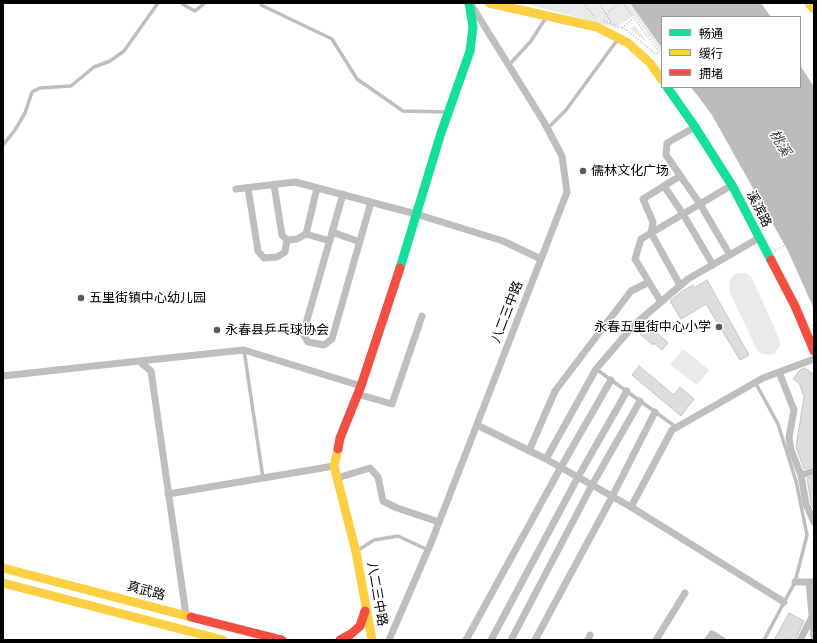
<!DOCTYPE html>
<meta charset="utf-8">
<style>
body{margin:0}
#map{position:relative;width:817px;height:643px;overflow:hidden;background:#fff;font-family:"Public Sans","Noto Sans SC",sans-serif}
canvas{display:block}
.frame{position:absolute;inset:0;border:4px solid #000;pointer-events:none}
.legend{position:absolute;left:661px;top:16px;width:140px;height:72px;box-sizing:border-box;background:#fff;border:1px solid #999;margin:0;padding:5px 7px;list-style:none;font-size:12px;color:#000}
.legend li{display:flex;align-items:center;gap:8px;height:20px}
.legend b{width:20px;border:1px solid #999}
</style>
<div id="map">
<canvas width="817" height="643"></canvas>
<div class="frame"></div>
<ul class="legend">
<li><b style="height:5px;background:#16e098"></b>畅通</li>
<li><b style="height:5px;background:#ffcf43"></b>缓行</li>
<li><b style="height:5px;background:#f24e42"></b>拥堵</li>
</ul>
</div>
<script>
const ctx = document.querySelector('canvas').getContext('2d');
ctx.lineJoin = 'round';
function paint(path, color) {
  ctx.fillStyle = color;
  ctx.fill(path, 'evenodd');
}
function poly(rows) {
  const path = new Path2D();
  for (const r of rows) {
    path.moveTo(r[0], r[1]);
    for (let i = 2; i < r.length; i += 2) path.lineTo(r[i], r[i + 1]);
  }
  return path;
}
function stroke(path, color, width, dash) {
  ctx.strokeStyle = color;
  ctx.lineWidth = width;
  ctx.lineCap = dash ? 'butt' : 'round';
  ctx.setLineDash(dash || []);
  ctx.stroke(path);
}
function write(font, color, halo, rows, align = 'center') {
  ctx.font = font + ' "Public Sans","Noto Sans SC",sans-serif';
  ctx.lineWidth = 3;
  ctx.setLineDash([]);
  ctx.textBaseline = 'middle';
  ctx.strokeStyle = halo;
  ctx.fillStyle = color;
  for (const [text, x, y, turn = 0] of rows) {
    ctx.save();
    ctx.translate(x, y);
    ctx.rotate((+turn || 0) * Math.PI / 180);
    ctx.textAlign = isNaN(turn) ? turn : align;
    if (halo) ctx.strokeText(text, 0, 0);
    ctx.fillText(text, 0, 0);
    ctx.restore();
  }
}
paint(poly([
 [524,3,630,3,662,48,662,50,660,51,634,15,616,28],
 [635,25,648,43,630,29],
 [740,273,746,273,752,278,779,338,780,346,775,353,770,355,762,354,757,350,729,291,730,279,735,274],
 [683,349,709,370,697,385,670,365]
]), '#eaeaea');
paint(poly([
 [630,3,761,3,771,17,662,17,662,48],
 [800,65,814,87,814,309,788,251,712,115,691,87,800,87]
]), '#bcbcbc');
const building = poly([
 [707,280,749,355,740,360,706,304,681,319,670,301,681,292,693,285,694,288,707,280],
 [649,325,668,343,662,350,654,343,653,345,640,334,649,325],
 [639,366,674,395,680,387,694,399,681,416,632,375,639,366],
 [805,368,813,374,814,376,814,466,804,469,796,447,804,396,799,383,793,379,800,370,805,368],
 [814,476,814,508,813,508,811,503,807,478,814,476],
 [789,613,804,621,795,640,774,640,789,613]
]);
paint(building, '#ddd');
stroke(building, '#c5c5c5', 1);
stroke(poly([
 [584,3,595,18],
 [599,3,611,22],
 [606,14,620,3],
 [604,21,625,29,656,54,659,52,623,3],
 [622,28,634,18],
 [775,251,814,229]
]), '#b8b8b8', 1.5, [1, 2]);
stroke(poly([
 [182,3,184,5,195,11,205,3],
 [262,3,261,5,332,39,357,79,403,111,448,112],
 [509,65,531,41,547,16],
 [548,128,566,110,618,39],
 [3,145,15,130,25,113,32,92,40,88,71,86,94,67,110,61,124,51,158,3],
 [244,350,263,478],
 [596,369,676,427],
 [755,382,778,424,796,481,807,535,795,582,764,640],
 [357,551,374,540,398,536,428,550]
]), '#bebebe', 3.5);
stroke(poly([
 [695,127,667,143,666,155,700,204,730,255],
 [680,176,643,199,653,222,651,233,680,285],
 [274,185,282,235,287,240,297,239,306,234,330,241],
 [664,186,683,214,713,265],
 [248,188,258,251,264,258,277,257,285,252,287,240],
 [236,189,295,182,416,214,503,241,541,259],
 [343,194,303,334,308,342,324,345,332,339,371,202],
 [332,232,360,242],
 [306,234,317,188],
 [661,302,635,259,641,239,732,185],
 [139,361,244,350,361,386],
 [779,372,794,410,789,437,791,450,801,475,806,504,814,522],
 [3,376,139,361,151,371,186,615],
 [357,394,392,404,422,316],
 [477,425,546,459,631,507,784,602],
 [529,451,555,391,631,291,649,282],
 [546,459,596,369,634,325,688,279,759,238],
 [801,475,814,471],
 [337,478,370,468,378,477,383,501,397,508,439,522],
 [168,494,334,466],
 [631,507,672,430,763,378,814,359],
 [795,582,814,582],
 [809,582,814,636],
 [389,640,431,543,567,192,562,156,544,122,470,3],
 [466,640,561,467,611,380],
 [491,640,578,477,627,391],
 [511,640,592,485,640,401],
 [535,640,612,497,655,412],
 [588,640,590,635],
 [656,640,685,593],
 [708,640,712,634,722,640],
 [800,640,812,617]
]), '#bebebe', 7);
stroke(poly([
 [667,87,693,124,733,187,771,260],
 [400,268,441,133,470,51,473,27,469,3]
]), '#16e098', 9);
stroke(poly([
 [489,3,597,27,628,43,650,63,662,80],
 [809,3,814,9],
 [338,449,334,466,356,552,372,640],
 [3,568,191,617],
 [3,583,223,640]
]), '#ffcf43', 9);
stroke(poly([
 [771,260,795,306,814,351],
 [338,449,340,438,361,386,400,268],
 [191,617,282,640],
 [340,640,351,634,360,626,365,611]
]), '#f24e42', 9);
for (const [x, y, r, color] of [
 [583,171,4,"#595959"],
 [81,298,4,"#595959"],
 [719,327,4,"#595959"],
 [217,330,4,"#595959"]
]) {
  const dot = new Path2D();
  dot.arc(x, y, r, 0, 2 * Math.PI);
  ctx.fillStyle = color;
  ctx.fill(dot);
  stroke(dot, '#fff', 1.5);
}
write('13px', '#000', '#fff', [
 ["儒林文化广场",591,171],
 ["五里街镇中心幼儿园",89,298],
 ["永春五里街中心小学",711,327,"right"],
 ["永春县乒乓球协会",225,330]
], 'left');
write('13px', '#000', '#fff', [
 ["溪滨路",759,209,63],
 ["八二三中路",507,312,-69],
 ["真武路",146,591,15],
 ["八二三中路",377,594,80]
]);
write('italic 14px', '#414141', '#fff', [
 ["桃溪",780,143,59]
]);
</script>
